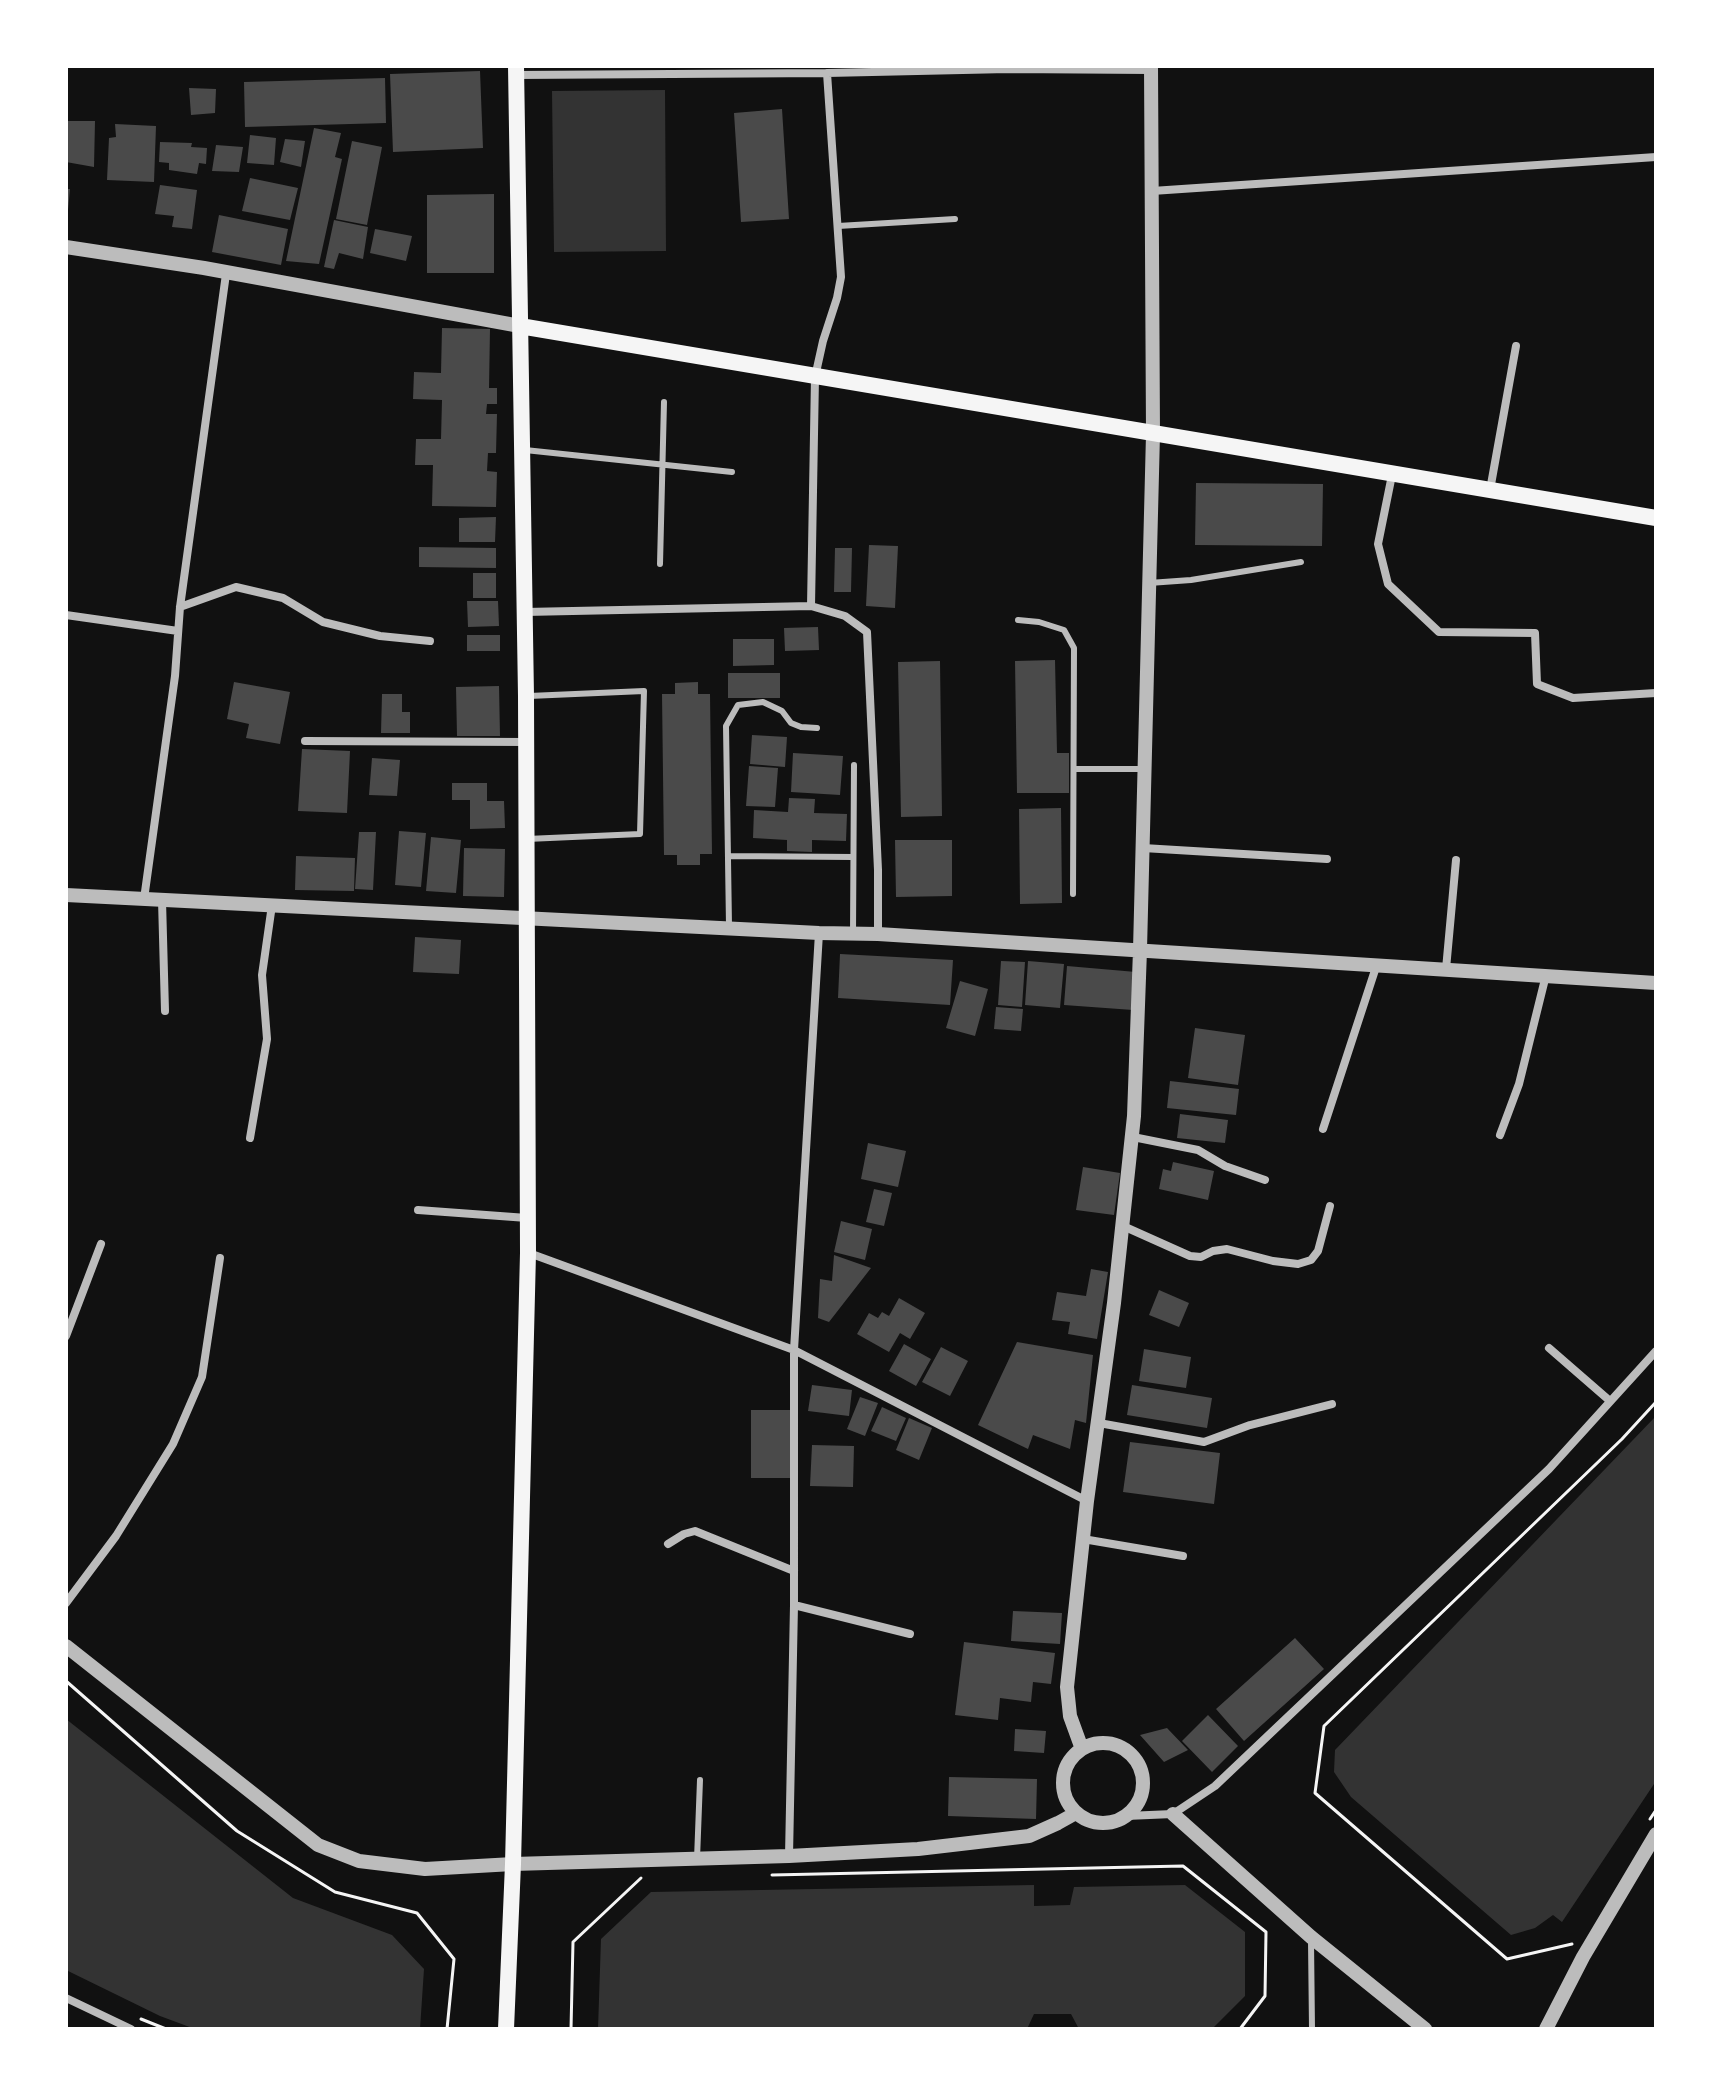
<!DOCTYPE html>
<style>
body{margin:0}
#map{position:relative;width:1722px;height:2095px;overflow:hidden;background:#111;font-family:"Alegreya Sans",sans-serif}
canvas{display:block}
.frame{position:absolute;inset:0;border:68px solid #fff;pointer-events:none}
</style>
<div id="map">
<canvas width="1722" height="2095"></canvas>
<div class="frame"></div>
</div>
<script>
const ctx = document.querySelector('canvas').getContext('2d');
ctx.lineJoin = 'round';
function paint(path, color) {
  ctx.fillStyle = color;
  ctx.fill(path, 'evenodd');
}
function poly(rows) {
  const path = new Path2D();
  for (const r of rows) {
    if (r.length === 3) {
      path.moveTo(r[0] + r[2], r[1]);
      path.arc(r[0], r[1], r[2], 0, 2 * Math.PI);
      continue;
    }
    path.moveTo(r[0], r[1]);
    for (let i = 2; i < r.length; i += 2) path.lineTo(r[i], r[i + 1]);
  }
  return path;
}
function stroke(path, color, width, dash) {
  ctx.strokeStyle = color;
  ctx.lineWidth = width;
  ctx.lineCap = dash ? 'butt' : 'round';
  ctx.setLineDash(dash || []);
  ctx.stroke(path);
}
paint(poly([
 [665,90,666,251,554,252,552,91],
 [1656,1416,1656,1781,1562,1922,1553,1915,1535,1928,1511,1935,1351,1797,1334,1772,1335,1750],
 [66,1719,293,1898,392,1935,424,1969,420,2029,195,2029,160,2016,66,1970],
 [1034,1885,1034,1906,1070,1905,1074,1887,1185,1885,1245,1932,1245,1996,1212,2029,1079,2029,1071,2014,1034,2014,1027,2029,598,2029,601,1939,651,1892]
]), '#333');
paint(poly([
 [480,71,483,148,393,152,390,74],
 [385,78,386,123,245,127,244,82],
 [189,88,216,89,215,113,191,115],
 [782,109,789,219,741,222,734,113],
 [66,121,95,121,94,167,66,162],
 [115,124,156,126,154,182,107,180,109,138,116,137],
 [314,128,341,133,335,157,342,159,319,264,286,261],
 [250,135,276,138,274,165,247,163],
 [285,139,305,141,301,167,280,162],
 [352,141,382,147,367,225,336,219],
 [160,142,192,143,191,147,207,148,206,164,199,163,197,174,169,170,169,163,159,162],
 [216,145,243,147,239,172,212,171],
 [250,178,298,188,290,220,242,211],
 [160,185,197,190,192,229,172,227,174,216,155,214],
 [66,189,70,189,68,210,66,210],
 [494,194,494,273,427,273,427,195],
 [219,215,288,229,281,265,212,252],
 [334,220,368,227,363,259,339,253,334,269,324,267],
 [375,229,412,236,406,261,370,253],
 [442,328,490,329,489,388,497,388,497,404,487,404,486,414,497,414,496,453,488,453,487,471,497,472,496,507,432,506,433,465,415,465,416,439,441,439,442,400,413,399,414,372,441,373],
 [1196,483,1323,484,1322,546,1195,545],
 [496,517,495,542,459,542,459,518],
 [869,545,898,546,895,608,866,606],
 [419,547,496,548,496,568,419,567],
 [835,548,852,548,851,592,834,592],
 [473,573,496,573,496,598,473,598],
 [467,601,498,601,499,626,468,627],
 [818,627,819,650,785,651,784,628],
 [467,635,500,635,500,651,467,651],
 [733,639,774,639,774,665,733,666],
 [1055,660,1057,753,1069,753,1069,793,1017,793,1015,661],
 [940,661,942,816,901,817,898,662],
 [728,673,780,673,780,698,728,698],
 [234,682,290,692,280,744,246,738,249,724,227,719],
 [698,682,698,694,710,694,712,854,700,854,700,865,677,865,677,855,664,855,662,694,675,694,675,683],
 [499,686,500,736,457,736,456,687],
 [382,694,402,694,402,712,410,712,410,733,381,733],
 [752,735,787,737,785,767,750,764],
 [302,749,350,751,347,813,298,811],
 [793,753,843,756,840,795,791,792],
 [372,758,400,760,397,796,369,795],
 [749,766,778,768,775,807,746,806],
 [452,783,487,783,487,801,504,801,505,828,470,829,470,800,452,800],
 [789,798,815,799,814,813,847,814,846,841,812,840,812,852,787,851,787,840,753,838,754,810,788,812],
 [1061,808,1062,903,1020,904,1019,809],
 [399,831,426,833,421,887,395,885],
 [359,832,376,832,373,890,355,889],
 [431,837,461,840,456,893,426,891],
 [895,840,952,840,952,896,896,897],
 [464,848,505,849,504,897,463,896],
 [296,856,355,858,354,891,295,890],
 [415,937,461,940,459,974,413,972],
 [840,954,953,960,950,1005,838,998],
 [1001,961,1025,962,1022,1007,998,1005],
 [1028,961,1064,964,1060,1008,1025,1005],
 [1067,966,1136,972,1133,1010,1064,1005],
 [960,981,988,989,975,1036,946,1028],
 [996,1007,1023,1009,1021,1031,994,1029],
 [1195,1028,1245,1035,1238,1085,1188,1078],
 [1170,1081,1239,1089,1236,1115,1167,1108],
 [1180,1114,1228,1120,1225,1143,1177,1138],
 [868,1143,906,1151,898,1187,861,1179],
 [1173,1162,1214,1171,1208,1200,1159,1189,1163,1169,1171,1171],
 [1083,1167,1120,1173,1114,1215,1076,1210],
 [874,1189,892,1193,884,1226,866,1222],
 [841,1221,872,1229,865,1260,834,1252],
 [834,1255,871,1268,829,1322,818,1318,820,1279,832,1281],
 [1091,1269,1108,1272,1097,1339,1068,1334,1070,1322,1052,1320,1057,1292,1086,1296],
 [1159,1290,1189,1303,1179,1327,1149,1315],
 [899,1298,925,1313,910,1339,900,1333,889,1352,857,1334,869,1313,878,1318,882,1312,889,1316],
 [1017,1342,1093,1355,1086,1423,1075,1420,1070,1449,1033,1435,1028,1449,978,1425],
 [904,1344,931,1359,916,1386,889,1371],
 [941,1347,968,1361,950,1396,922,1382],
 [1144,1349,1191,1357,1186,1388,1139,1381],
 [812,1385,852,1390,849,1416,808,1411],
 [1132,1385,1212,1398,1207,1428,1127,1415],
 [860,1397,878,1403,865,1436,847,1429],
 [882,1407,906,1418,896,1441,871,1431],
 [751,1410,791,1410,791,1478,751,1478],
 [909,1418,932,1428,919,1460,896,1450],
 [1130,1442,1220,1453,1214,1504,1123,1492],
 [812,1445,854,1446,853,1487,810,1486],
 [1013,1611,1062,1613,1060,1644,1011,1641],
 [1295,1638,1324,1669,1244,1741,1216,1709],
 [964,1642,1055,1653,1051,1684,1033,1682,1031,1702,1000,1698,998,1720,955,1715],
 [1208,1715,1238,1746,1212,1772,1182,1741],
 [1167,1728,1188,1750,1164,1762,1140,1735],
 [1015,1729,1046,1731,1044,1753,1014,1751],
 [949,1777,1037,1779,1036,1819,948,1816]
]), '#4a4a4a');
stroke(poly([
 [66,1681,237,1831,335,1892,417,1913,454,1959,447,2029],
 [1650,1819,1656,1810],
 [772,1875,1183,1866,1266,1932,1265,1996,1240,2029],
 [1572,1944,1507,1959,1315,1793,1324,1726,1622,1439,1656,1402],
 [141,2019,166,2029],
 [571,2029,573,1942,641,1878]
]), '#f5f5f5', 3);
stroke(poly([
 [838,226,955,219],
 [525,450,732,472],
 [660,564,664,402],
 [1149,583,1191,580,1301,562],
 [1018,620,1039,622,1064,630,1074,648,1073,894],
 [1074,769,1145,769],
 [527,839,640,834,644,691,529,696],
 [728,856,853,857],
 [729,926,726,726,738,705,763,702,782,711,791,723,801,727,817,728],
 [853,934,854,765],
 [697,1859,700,1780],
 [1311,1941,1312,2029]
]), '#bcbcbc', 6);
stroke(poly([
 [516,75,827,73,1008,69,1151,70],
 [1152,191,1656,157],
 [1392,475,1378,544,1388,584,1439,632,1535,633,1537,684,1573,698,1656,693],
 [1490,490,1516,346],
 [811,606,845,616,867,632,878,870,878,934],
 [180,607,236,587,283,598,323,622,380,636,430,641],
 [525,612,811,606,815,377,823,341,837,298,841,277,827,73],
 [66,615,178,631],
 [305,741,526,742],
 [1143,848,1327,859],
 [144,899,175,676,180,607,226,274],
 [162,900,165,1011],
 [1446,969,1456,860],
 [1323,1129,1377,964],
 [1500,1135,1519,1084,1546,975],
 [1133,1137,1198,1150,1225,1166,1265,1180],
 [250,1138,267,1039,262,975,272,905],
 [418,1210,527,1218],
 [1123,1226,1190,1256,1201,1257,1213,1251,1227,1249,1273,1261,1298,1264,1311,1260,1318,1251,1330,1206],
 [529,1253,794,1350,1087,1501],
 [66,1336,101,1244],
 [1549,1348,1610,1401],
 [1099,1423,1204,1442,1250,1425,1332,1404],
 [1083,1539,1183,1556],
 [668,1544,684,1534,695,1531,794,1571],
 [66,1603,116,1536,173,1444,202,1377,220,1258],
 [794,1605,910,1634],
 [1126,1816,1173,1814,1215,1786,1549,1469,1656,1351],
 [789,1856,794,1605,794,1350,819,933],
 [66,1998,131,2029]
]), '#bcbcbc', 8);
stroke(poly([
 [66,247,204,268,520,326],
 [66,895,819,933,878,934,1656,983],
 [66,1646,318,1845,359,1861,425,1869,513,1864,789,1856,918,1849,1029,1836,1058,1823,1076,1813],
 [1103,1783,40],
 [1082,1749,1070,1716,1067,1687,1087,1501,1114,1303,1134,1116,1140,950,1153,434,1151,66],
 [1173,1814,1311,1937,1425,2029],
 [1546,2029,1583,1957,1656,1834]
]), '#bcbcbc', 14);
stroke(poly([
 [520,326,1656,518],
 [506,2029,513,1864,528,1253,526,696,516,66]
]), '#f5f5f5', 16);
</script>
